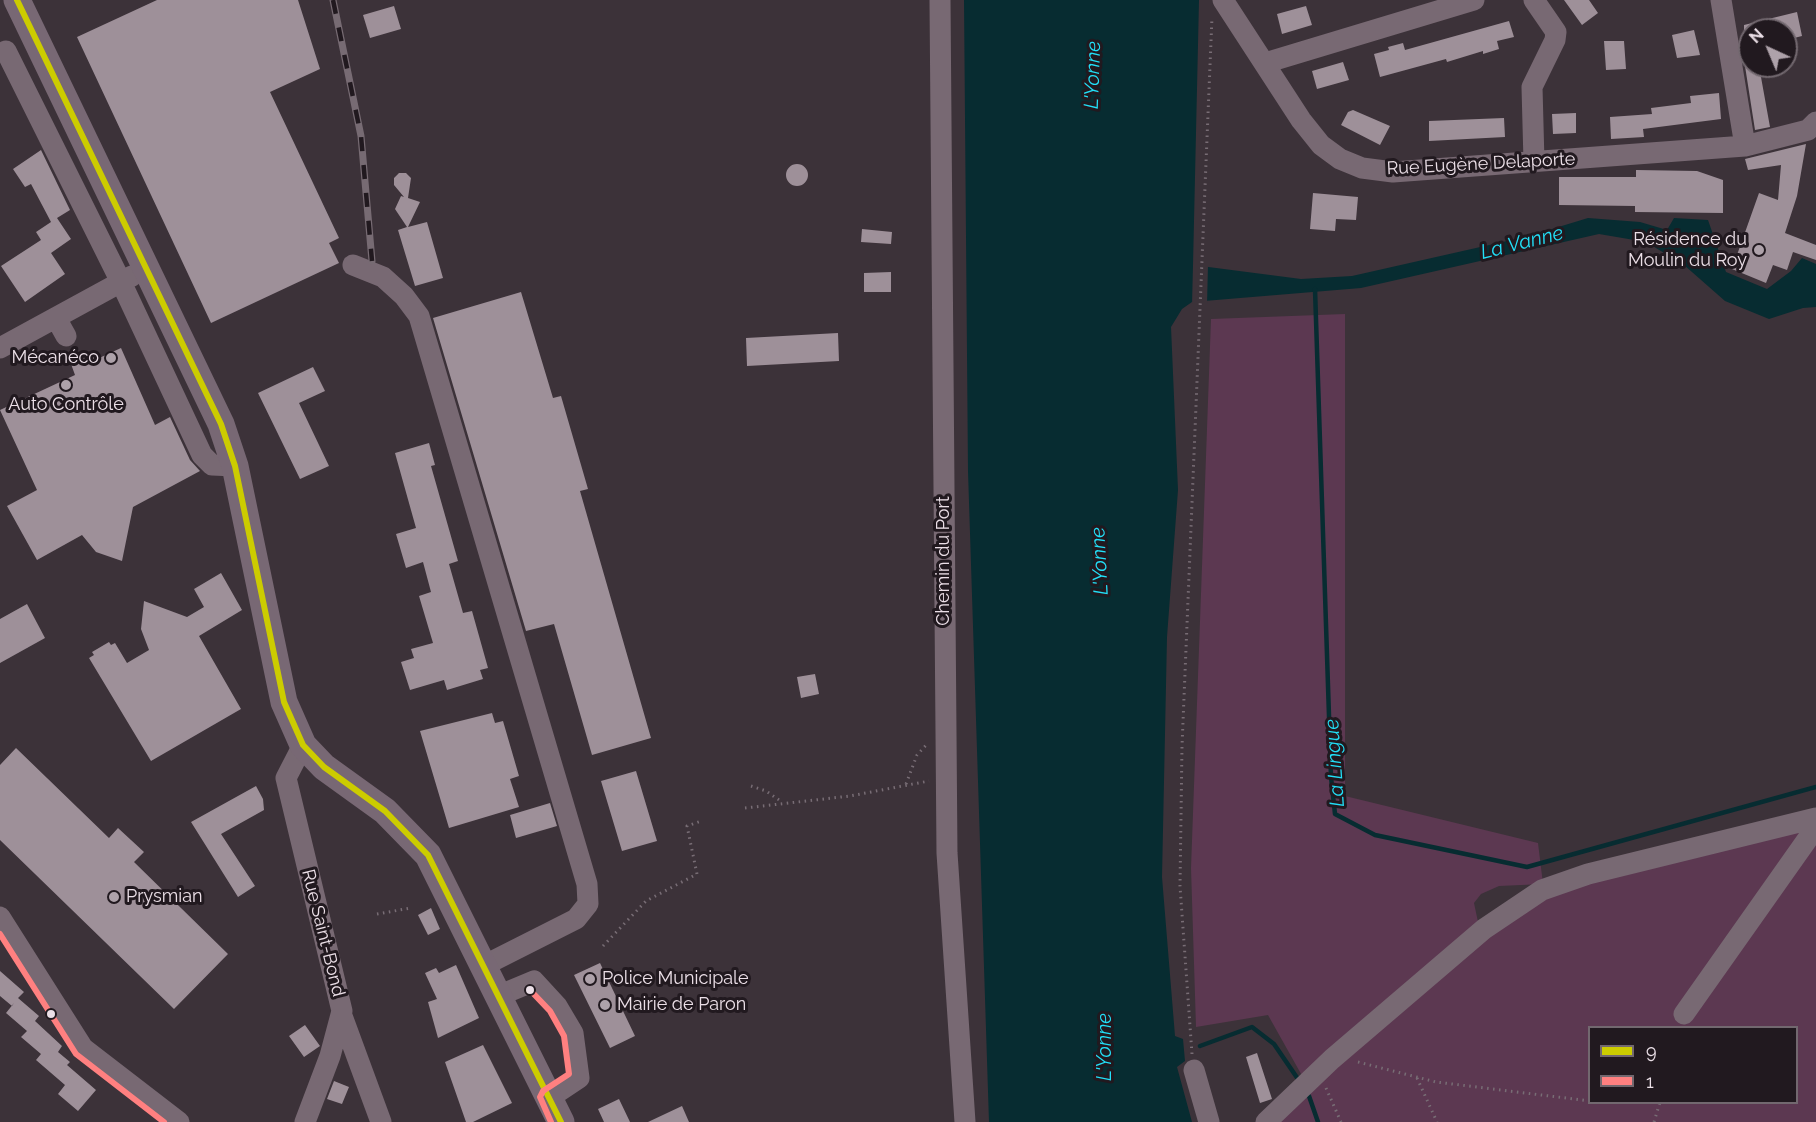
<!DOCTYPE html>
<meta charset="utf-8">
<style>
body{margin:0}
#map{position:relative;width:1816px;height:1122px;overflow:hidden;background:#3c3239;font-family:Raleway,sans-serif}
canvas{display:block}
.legend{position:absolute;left:1588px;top:1026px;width:210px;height:78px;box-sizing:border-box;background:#21191f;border:2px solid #72686f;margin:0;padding:8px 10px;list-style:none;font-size:18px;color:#ebdfe7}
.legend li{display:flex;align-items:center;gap:12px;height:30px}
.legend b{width:30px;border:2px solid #72686f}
.north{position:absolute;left:1738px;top:18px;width:60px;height:60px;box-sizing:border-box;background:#21191f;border:2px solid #72686f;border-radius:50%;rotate:316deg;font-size:16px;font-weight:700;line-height:24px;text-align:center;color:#ebdfe7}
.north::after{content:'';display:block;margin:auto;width:21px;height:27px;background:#aea2aa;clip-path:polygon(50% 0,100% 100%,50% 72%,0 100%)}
</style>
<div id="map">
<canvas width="1816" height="1122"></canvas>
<ul class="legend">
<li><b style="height:8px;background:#cc0"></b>9</li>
<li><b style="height:8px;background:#ff8080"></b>1</li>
</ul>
<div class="north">N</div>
</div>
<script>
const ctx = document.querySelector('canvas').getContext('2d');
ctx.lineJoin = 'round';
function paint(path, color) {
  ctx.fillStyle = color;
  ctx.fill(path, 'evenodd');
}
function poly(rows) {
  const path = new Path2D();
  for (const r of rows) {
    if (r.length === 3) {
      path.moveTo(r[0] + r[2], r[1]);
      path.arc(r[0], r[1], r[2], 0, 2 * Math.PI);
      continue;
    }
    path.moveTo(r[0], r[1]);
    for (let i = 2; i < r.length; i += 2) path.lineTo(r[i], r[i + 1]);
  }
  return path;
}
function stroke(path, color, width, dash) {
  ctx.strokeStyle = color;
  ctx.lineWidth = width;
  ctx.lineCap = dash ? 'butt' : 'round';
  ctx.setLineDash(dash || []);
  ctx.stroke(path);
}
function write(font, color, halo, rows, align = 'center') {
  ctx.font = font + ' Raleway,sans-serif';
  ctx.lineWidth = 6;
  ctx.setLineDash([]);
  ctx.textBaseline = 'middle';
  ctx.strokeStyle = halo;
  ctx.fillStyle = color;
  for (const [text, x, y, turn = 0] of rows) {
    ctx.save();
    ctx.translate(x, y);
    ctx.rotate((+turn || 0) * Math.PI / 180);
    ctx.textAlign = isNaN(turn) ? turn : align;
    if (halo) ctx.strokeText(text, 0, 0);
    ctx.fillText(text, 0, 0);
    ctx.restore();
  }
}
paint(poly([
 [1345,314,1345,796,1538,843,1543,884,1499,886,1481,894,1474,903,1478,922,1305,1081,1268,1015,1196,1027,1191,868,1211,319],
 [1816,825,1816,1122,1276,1122,1479,941,1547,893],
 [1590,1028,1796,1028,1796,1102,1590,1102]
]), '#5c3851');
paint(poly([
 [964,0,1199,0,1193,265,1301,279,1352,276,1529,236,1588,218,1640,222,1667,230,1674,218,1708,220,1726,272,1767,289,1791,271,1802,258,1816,264,1816,307,1803,308,1769,319,1725,301,1684,265,1646,242,1599,234,1361,288,1192,302,1182,309,1171,327,1178,490,1167,637,1162,877,1175,1036,1183,1039,1185,1061,1177,1067,1192,1122,989,1122,968,471]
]), '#072c31');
paint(poly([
 [1193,265,1208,265,1207,305,1192,305]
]), '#3c3239');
stroke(poly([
 [1315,289,1331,777,1335,814,1375,835,1527,867,1816,787],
 [1200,1046,1252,1027,1274,1044,1300,1082],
 [1309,1096,1318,1122]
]), '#072c31', 4.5);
paint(poly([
 [157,0,298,0,320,69,270,92,339,238,329,243,339,263,211,323,77,37],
 [1564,0,1589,0,1598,13,1582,25],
 [394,6,401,29,370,38,363,15],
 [1306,6,1312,25,1282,34,1277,14],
 [1797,12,1802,36,1786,40,1786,30,1744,30,1744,25],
 [1509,21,1514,37,1497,41,1499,49,1483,54,1483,51,1447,62,1446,59,1380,77,1374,54,1389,50,1388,47,1403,43,1405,50],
 [1694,30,1700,55,1677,58,1672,35],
 [1604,41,1624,41,1626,69,1606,70],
 [1343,62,1349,80,1317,89,1312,71],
 [1745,66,1759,66,1770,127,1755,130],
 [1719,93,1721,119,1643,129,1644,137,1611,139,1610,117,1652,114,1651,108,1691,103,1690,96],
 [1353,110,1390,126,1380,145,1341,125,1348,112],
 [1576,113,1576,133,1553,134,1552,114],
 [1504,118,1505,137,1429,141,1429,121],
 [1806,144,1797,196,1785,233,1816,245,1816,260,1793,252,1787,270,1773,265,1766,283,1732,269,1759,193,1778,200,1781,165,1748,170,1745,159],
 [41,150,70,210,57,218,71,239,51,253,65,274,25,302,1,266,41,240,36,232,51,222,31,184,25,187,13,169],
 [797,175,11],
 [1636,170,1697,171,1723,180,1723,213,1635,212,1635,206,1559,205,1559,177,1636,177],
 [399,173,406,173,411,178,408,198,420,202,408,227,427,222,443,278,415,286,398,230,407,227,395,209,401,196,404,197,394,185,394,178],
 [1313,193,1358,197,1356,220,1336,219,1335,231,1310,229],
 [862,229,892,232,891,244,861,242],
 [891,272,891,292,864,292,864,273],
 [521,292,553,398,561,396,588,489,580,491,651,738,592,755,554,624,526,631,433,318],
 [838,333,839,361,747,366,746,338],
 [121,348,155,425,170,417,190,460,200,471,133,507,122,561,96,552,82,535,37,560,7,506,37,490,0,410,75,375,71,364,94,353,97,359],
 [313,367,325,391,299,403,329,466,300,479,258,393],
 [429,443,435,465,431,466,458,561,449,564,463,613,472,611,488,668,480,670,483,679,447,690,444,680,410,690,401,662,414,658,411,649,433,643,419,596,431,592,423,562,406,568,396,534,416,528,395,453],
 [221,573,242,610,199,636,241,709,151,761,89,658,94,655,92,652,109,642,111,645,115,643,127,663,149,650,141,629,144,601,187,617,204,607,194,589],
 [27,604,45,638,0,663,0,619],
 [815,674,819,694,801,698,797,677],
 [492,713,495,723,503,721,519,776,510,779,519,807,449,828,420,731],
 [16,748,109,838,118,828,144,852,134,862,228,954,174,1009,0,840,0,765],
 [636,771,657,841,622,851,601,781],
 [256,786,263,799,264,810,221,834,255,886,238,897,191,822],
 [550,803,557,826,516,838,510,815],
 [431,908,440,929,428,935,418,915],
 [600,963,635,1036,610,1048,574,975],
 [456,965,479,1018,438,1038,428,1002,437,999,425,973,436,968,439,973],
 [0,971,24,992,18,998,39,1016,35,1021,62,1046,58,1052,70,1062,67,1065,96,1090,78,1111,58,1094,65,1085,36,1060,41,1054,21,1037,27,1031,6,1013,14,1003,12,1006,0,996],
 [305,1025,320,1046,304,1057,289,1036],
 [483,1045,512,1103,473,1122,466,1122,445,1062],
 [1257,1053,1272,1099,1260,1103,1246,1057],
 [334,1081,349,1087,342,1104,327,1099],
 [619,1099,630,1122,604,1122,598,1109],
 [682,1106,689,1122,648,1122]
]), '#9e9099');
stroke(poly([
 [906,784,917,755,928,743],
 [751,786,766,791,782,802],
 [745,808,850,796,929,781],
 [377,914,411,908],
 [603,946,646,901,697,874,687,826,701,821],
 [1192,1054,1180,886,1182,746,1212,17],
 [1358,1062,1436,1082,1590,1101],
 [1417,1078,1437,1122],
 [1326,1088,1341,1122],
 [1654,1122,1660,1102]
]), '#786d75', 3, [1.5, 4.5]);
stroke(poly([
 [940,0,947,853,965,1122],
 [1223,0,1301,120,1321,145,1340,159,1362,168,1393,172,1745,146,1808,130,1816,122],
 [1721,0,1745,146],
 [6,51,121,282,202,455,212,465,235,466],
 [1265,63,1474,0],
 [1534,162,1532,87,1555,40,1556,32,1534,0],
 [353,265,383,277,404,296,419,316,587,884,588,904,576,919,483,966],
 [56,318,66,336],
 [0,348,132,276],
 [303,745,286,778,342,1011,330,1056,305,1122],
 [0,917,83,1048,179,1122],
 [498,996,534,981,557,1006,573,1033,579,1078,549,1098],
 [1684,1014,1816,827],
 [342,1016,381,1122],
 [1194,1070,1209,1122],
 [1266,1122,1332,1059,1484,929,1542,890,1588,874,1816,818]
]), '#786973', 21);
stroke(poly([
 [17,0,221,424,235,466,284,702,303,745,324,767,385,811,428,855,561,1122]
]), '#786874', 27);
const rail = poly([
 [333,0,361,136,372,261]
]);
stroke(rail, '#776b73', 7);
stroke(rail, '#21191f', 4.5, [14]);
stroke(poly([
 [17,0,221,424,235,466,284,702,303,745,324,767,385,811,428,855,561,1122]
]), '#cc0', 6);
stroke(poly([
 [0,934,76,1054,164,1122],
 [530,990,550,1011,564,1036,569,1074,543,1091,540,1097,551,1122]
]), '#ff8080', 6);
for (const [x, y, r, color] of [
 [1759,250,6,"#aea2aa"],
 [111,358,6,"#aea2aa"],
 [66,385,6,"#aea2aa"],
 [114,897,6,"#aea2aa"],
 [590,979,6,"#aea2aa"],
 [530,990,5,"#ebdfe7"],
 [605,1005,6,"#aea2aa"],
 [51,1014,5,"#ebdfe7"]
]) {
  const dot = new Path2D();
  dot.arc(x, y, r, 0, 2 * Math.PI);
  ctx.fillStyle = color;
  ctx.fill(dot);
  stroke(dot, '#21191f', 2);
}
write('18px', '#ebdfe7', '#21191f', [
 ["Rue Eugène Delaporte",1481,164,-3],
 ["Chemin du Port",944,561,-90],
 ["Rue Saint-Bond",323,933,76]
]);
write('18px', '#ebdfe7', '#21191f', [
 ["Résidence du",1747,240,"right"],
 ["Moulin du Roy",1747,261,"right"],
 ["Mécanéco",99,358,"right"],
 ["Auto Contrôle",66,405,"center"],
 ["Prysmian",126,897],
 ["Police Municipale",602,979],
 ["Mairie de Paron",617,1005]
], 'left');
write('italic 20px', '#22e0f8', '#21191f', [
 ["L'Yonne",1093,75,-88],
 ["La Vanne",1522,243,-14],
 ["L'Yonne",1100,561,-93],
 ["La Lingue",1335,763,-94],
 ["L'Yonne",1105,1047,-90]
]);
</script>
